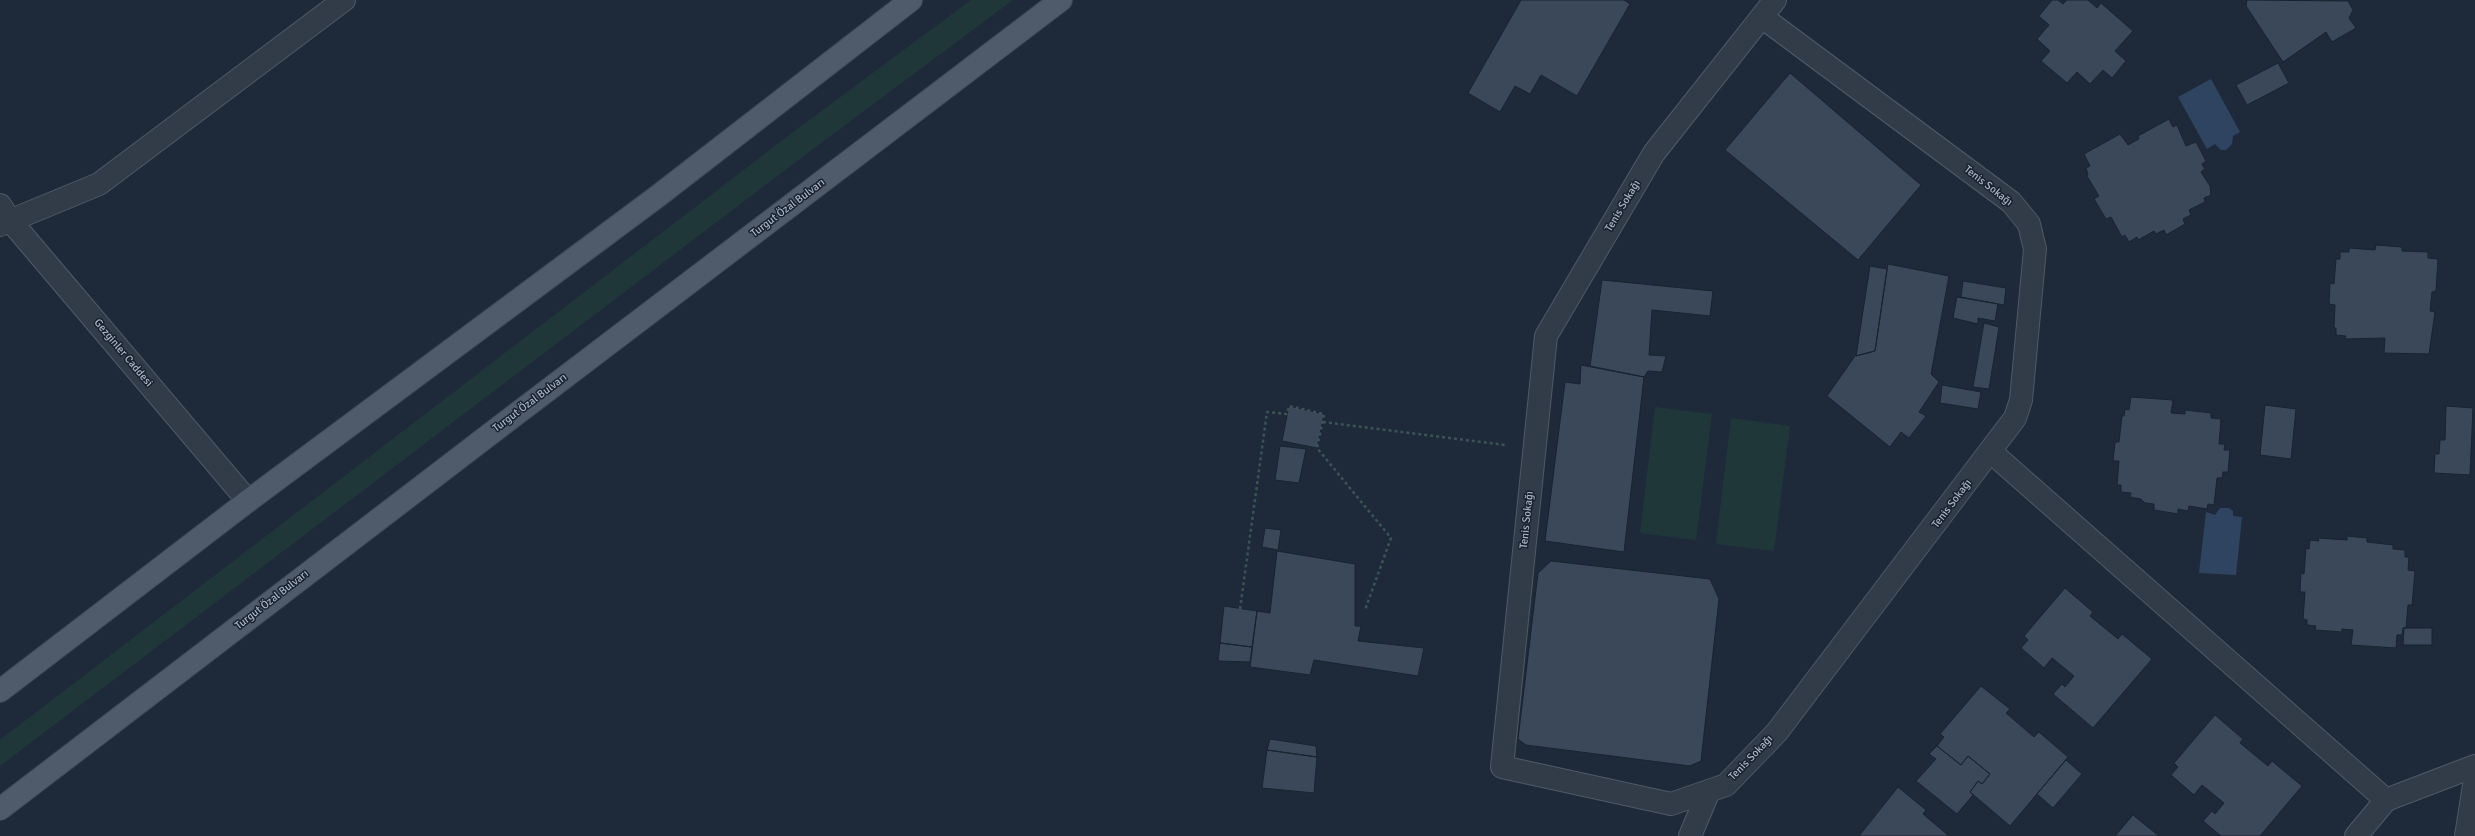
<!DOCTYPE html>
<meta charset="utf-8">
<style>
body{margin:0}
canvas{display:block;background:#1e2a39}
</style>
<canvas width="2475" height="836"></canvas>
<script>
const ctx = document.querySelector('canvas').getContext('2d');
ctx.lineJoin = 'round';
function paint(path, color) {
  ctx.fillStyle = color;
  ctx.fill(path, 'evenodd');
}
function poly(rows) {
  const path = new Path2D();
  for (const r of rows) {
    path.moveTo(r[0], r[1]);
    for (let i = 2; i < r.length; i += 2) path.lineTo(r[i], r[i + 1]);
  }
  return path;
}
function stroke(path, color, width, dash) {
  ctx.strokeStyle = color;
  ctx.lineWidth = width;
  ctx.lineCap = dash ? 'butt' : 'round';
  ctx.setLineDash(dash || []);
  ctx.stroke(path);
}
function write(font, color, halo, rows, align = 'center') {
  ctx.font = font + ' Signika,sans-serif';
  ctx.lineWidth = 3;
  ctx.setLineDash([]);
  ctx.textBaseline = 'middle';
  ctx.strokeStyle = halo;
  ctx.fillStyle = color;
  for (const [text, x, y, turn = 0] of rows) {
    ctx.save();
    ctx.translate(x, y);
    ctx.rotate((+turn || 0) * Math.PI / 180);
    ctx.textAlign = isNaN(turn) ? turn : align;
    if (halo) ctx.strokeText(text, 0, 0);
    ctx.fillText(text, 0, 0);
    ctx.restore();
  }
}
paint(poly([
 [971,0,1013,0,805,155,0,766,0,740,788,136],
 [1655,407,1712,414,1696,540,1640,533],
 [1731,418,1790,426,1774,551,1716,544]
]), '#20373a');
paint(poly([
 [2211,79,2240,132,2233,136,2232,144,2226,150,2221,150,2215,144,2207,149,2178,97],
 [2220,508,2229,508,2233,511,2233,516,2242,517,2236,575,2199,573,2206,512,2215,515]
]), '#2e4460');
const building = poly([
 [1521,0,1624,0,1630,4,1577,96,1541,75,1530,94,1515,86,1500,112,1468,93,1521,0],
 [2052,0,2058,0,2063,4,2067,0,2088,0,2097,8,2101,3,2133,31,2115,51,2126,61,2112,78,2103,70,2090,84,2077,72,2067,83,2041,61,2050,51,2037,39,2049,25,2039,16,2052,0],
 [2247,0,2348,1,2353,10,2349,18,2356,28,2332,42,2326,32,2283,62,2246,6,2247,0],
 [2278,63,2289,83,2247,105,2236,85,2278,63],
 [1790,73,1921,185,1858,260,1725,150,1790,73],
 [2169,119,2173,127,2177,125,2186,146,2196,142,2206,161,2202,164,2205,169,2201,172,2210,186,2211,195,2204,198,2205,202,2189,210,2191,215,2183,219,2185,224,2166,235,2164,230,2156,234,2154,231,2138,240,2137,237,2129,242,2125,235,2122,237,2111,217,2106,219,2094,199,2099,196,2087,176,2088,174,2086,168,2090,166,2084,154,2120,134,2128,145,2139,139,2138,136,2169,119],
 [2376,245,2402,247,2402,251,2428,252,2428,258,2438,259,2436,291,2432,292,2430,311,2435,312,2429,354,2384,353,2385,338,2345,339,2346,336,2336,335,2336,328,2334,328,2335,305,2329,304,2330,283,2334,284,2336,259,2340,259,2340,252,2349,252,2349,248,2375,250,2376,245],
 [1888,264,1949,276,1931,374,1939,382,1919,412,1926,416,1909,438,1901,432,1890,447,1827,396,1855,356,1875,351,1888,264],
 [1870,266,1887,269,1875,351,1856,356,1870,266],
 [1602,280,1713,291,1710,316,1652,310,1649,355,1666,356,1662,372,1648,371,1644,377,1590,366,1602,280],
 [1963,281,2006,288,2004,305,1961,297,1963,281],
 [1957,297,1998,304,1995,321,1978,318,1978,324,1953,318,1957,297],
 [1984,323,1999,327,1989,389,1973,387,1984,323],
 [1581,365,1644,377,1624,552,1545,541,1565,382,1580,384,1581,365],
 [1942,385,1981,392,1978,409,1940,403,1942,385],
 [2131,397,2173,400,2171,413,2185,414,2185,410,2211,413,2211,418,2221,419,2219,444,2225,444,2224,450,2230,450,2228,472,2223,472,2222,478,2217,478,2214,505,2208,504,2207,509,2189,506,2188,511,2178,509,2178,514,2154,510,2154,504,2145,503,2141,499,2130,497,2131,493,2121,492,2121,485,2117,485,2119,461,2113,461,2115,442,2119,442,2122,416,2124,416,2125,409,2129,410,2131,397],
 [2265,405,2296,409,2291,459,2260,455,2265,405],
 [1289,406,1324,414,1317,448,1282,441,1289,406],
 [2446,406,2473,408,2470,475,2434,473,2435,454,2439,454,2440,440,2445,440,2446,406],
 [1280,446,1306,449,1299,483,1275,480,1280,446],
 [1265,528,1281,530,1278,550,1262,547,1265,528],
 [2347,536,2367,538,2367,542,2393,545,2393,549,2405,550,2405,557,2409,557,2408,570,2415,571,2412,605,2408,605,2406,628,2403,628,2402,635,2397,635,2396,648,2351,645,2353,630,2342,629,2342,632,2315,630,2316,626,2307,625,2307,620,2303,619,2305,592,2300,592,2301,573,2304,574,2306,548,2309,549,2310,540,2319,541,2318,538,2347,540,2347,536],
 [1277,551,1355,564,1355,626,1361,626,1358,641,1424,648,1418,676,1314,660,1310,675,1250,667,1257,611,1270,613,1277,551],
 [1551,561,1710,579,1719,599,1701,761,1690,766,1526,745,1518,739,1538,573,1551,561],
 [2065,588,2093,612,2090,616,2118,639,2122,634,2152,659,2093,728,2053,694,2062,684,2065,687,2074,676,2052,658,2044,668,2021,648,2028,640,2024,636,2065,588],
 [1224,606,1257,611,1252,647,1220,643,1224,606],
 [2404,628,2432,628,2432,645,2403,645,2404,628],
 [1220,643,1252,647,1250,662,1218,661,1220,643],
 [1981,686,2010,709,2006,713,2034,737,2039,732,2068,757,2010,826,1970,792,1978,781,1982,784,1990,774,1968,756,1961,765,1937,746,1944,737,1940,734,1981,686],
 [2215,715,2243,739,2240,743,2268,766,2272,761,2302,786,2260,836,2221,836,2203,821,2212,811,2215,814,2224,803,2202,785,2194,795,2171,775,2178,767,2174,763,2215,715],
 [1270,739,1316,746,1317,757,1267,750,1270,739],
 [1937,746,1961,765,1968,756,1990,774,1982,784,1978,781,1970,792,1973,795,1957,814,1916,781,1936,759,1929,754,1937,746],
 [1267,750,1317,757,1314,793,1262,788,1267,750],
 [2066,760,2082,774,2053,808,2037,794,2066,760],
 [1898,787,1926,810,1923,814,1949,836,1859,836,1898,787],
 [2133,815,2159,836,2115,836,2133,815]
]);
paint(building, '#3a4859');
stroke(building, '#192330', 1);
const street = poly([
 [1762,17,2011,202,2029,224,2035,249,2021,400,2015,418,1777,732,1726,785,1671,804,1502,767,1546,336,1654,153,1775,0],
 [0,205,9,219,248,501],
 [0,225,99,184,344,0],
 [1991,452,2386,800],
 [1690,836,1709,791],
 [2356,836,2386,800,2475,766],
 [2466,836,2475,779]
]);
const primary = poly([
 [0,691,248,501,658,196,911,0],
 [0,809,498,428,1061,0]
]);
stroke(street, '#4f5967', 24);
stroke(primary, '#3b4553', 24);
stroke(poly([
 [1323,422,1505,445],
 [1240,609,1267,412,1287,414,1289,406,1324,414,1317,448,1391,538,1365,610]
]), '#3b5354', 2.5, [3, 3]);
stroke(street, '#323c49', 22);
stroke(primary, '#4f5b6a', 22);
write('11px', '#acb6c6', '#18212e', [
 ["Tenis Sokağı",1988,186,38],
 ["Tenis Sokağı",1623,206,-59],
 ["Turgut Özal Bulvarı",788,208,-37],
 ["Gezginler Caddesi",123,353,50],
 ["Turgut Özal Bulvarı",530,403,-37],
 ["Tenis Sokağı",1952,504,-53],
 ["Tenis Sokağı",1527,520,-84],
 ["Turgut Özal Bulvarı",272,600,-38],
 ["Tenis Sokağı",1751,758,-46]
]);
</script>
